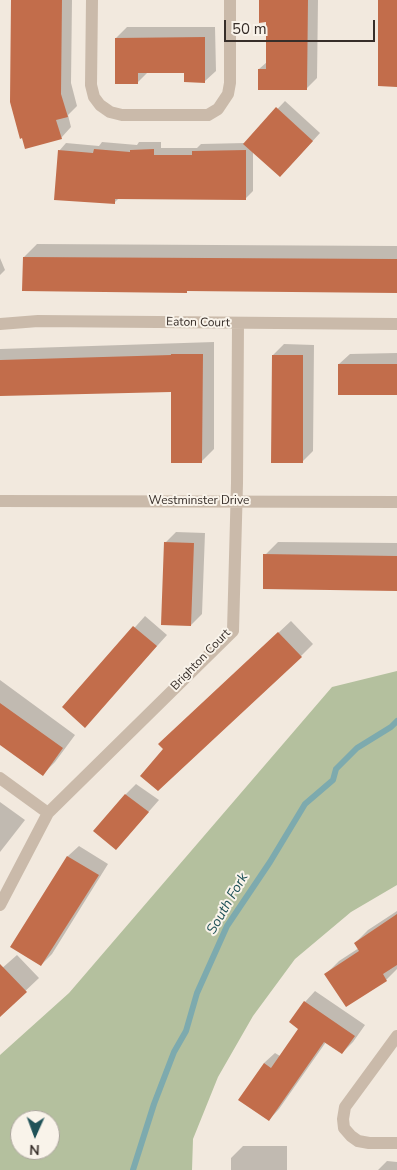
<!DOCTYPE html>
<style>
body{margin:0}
#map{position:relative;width:397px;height:1170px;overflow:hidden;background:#f2e9de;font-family:"Nunito Sans",sans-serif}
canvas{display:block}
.north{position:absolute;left:10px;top:1110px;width:50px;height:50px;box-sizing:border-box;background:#f9f3ea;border:1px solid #aba49d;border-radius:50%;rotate:182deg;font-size:14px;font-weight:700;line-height:20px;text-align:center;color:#372e29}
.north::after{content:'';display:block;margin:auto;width:18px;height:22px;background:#205258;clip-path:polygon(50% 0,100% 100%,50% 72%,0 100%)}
.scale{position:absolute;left:224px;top:20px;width:151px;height:22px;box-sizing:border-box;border:2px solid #372e29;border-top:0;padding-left:6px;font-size:15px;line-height:18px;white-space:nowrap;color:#372e29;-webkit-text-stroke:4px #f9f3ea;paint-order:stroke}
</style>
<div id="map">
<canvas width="397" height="1170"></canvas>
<div class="north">N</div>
<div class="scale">50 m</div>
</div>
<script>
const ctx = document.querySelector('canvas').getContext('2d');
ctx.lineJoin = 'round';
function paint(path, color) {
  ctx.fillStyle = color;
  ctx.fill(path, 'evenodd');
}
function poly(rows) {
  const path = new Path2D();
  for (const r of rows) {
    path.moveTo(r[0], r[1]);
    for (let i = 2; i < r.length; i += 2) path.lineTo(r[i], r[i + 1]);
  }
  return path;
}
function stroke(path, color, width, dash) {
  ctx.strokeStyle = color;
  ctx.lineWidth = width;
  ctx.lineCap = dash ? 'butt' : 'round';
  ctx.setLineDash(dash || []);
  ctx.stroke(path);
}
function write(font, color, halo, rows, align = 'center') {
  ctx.font = font + ' "Nunito Sans",sans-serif';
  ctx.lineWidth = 4;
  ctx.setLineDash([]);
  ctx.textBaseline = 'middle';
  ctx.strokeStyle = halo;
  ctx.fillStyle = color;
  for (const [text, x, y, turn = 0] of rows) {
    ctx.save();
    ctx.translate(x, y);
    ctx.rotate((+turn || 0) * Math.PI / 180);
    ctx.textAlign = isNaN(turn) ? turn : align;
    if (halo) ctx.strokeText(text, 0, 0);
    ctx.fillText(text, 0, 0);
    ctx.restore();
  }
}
paint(poly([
 [397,671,397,885,351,912,295,959,253,1016,218,1077,193,1139,192,1170,0,1170,0,1055,69,993,332,687],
 [20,1120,50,1120,50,1150,20,1150]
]), '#b4c09e');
paint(poly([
 [12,0,72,0,71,83,77,106,68,115,71,127,61,138],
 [260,0,318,0,317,78,306,89,259,69,267,62,268,21],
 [127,27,215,27,216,71,205,81,186,72,148,72,137,83,116,38],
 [285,101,320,133,288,168,253,151,253,191,246,198,119,198,114,203,59,151,66,143,99,146,102,142,137,145,139,142,161,142,161,148,197,148,201,144,245,143],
 [37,244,397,246,397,292,24,257],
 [0,258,5,270,0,275],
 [214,342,214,449,202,461,172,390,0,395,0,349],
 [284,344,314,345,313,451,302,462,273,355],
 [397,353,397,394,339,364,350,354],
 [176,532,205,533,202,614,191,625,165,543],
 [278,542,397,543,397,589,265,555],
 [145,616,167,635,85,726,64,707],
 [291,621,313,644,301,656,172,732],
 [0,680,75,735,55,762,42,775,0,744],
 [136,784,159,800,116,849,126,794],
 [0,802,25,820,0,852],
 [79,846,108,864,52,954,41,965,12,947,68,856],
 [397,911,397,969,386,980,326,974,339,961,359,948,355,943,368,930],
 [17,955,39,978,0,1015,0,970],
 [315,991,365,1025,353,1042,342,1053,326,1042,279,1109,269,1120,264,1063,275,1053,280,1056,300,1028,305,1002],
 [243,1146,287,1146,287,1170,231,1170,231,1158],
 [387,1161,397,1162,397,1170,378,1170]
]), '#0003');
stroke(poly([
 [133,1170,154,1104,174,1052,186,1031,197,993,227,926,270,862,305,804,333,780,336,769,357,748,391,727,397,721]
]), '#7daaae', 6);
paint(poly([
 [11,0,62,0,61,94,68,117,56,120,62,139,25,149,22,138,20,139,10,102],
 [259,0,308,0,307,90,258,90,258,69,266,69,266,22,259,23],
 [378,0,397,0,397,87,378,86],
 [205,37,205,83,184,82,184,73,138,73,138,84,115,84,115,38],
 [276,107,313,141,280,177,243,144],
 [94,149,130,152,130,150,154,149,154,155,192,155,192,151,246,150,246,200,115,199,115,204,54,200,58,150,93,153],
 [23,257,397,259,397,293,187,291,187,293,22,291],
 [171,354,203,354,202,463,171,463,171,392,0,396,0,360,171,355],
 [272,355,303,355,303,463,271,463],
 [338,364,397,364,397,395,338,395],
 [164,542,194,543,191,626,161,625],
 [263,554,397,556,397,591,263,589],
 [133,626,157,646,85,728,62,707],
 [278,632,302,657,158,791,140,776,163,749,158,744],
 [0,703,63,748,43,776,0,745],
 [125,794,149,812,116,850,93,831],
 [67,856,99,875,41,966,10,947],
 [397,914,397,965,383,974,387,981,346,1007,324,974,359,951,354,943],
 [0,964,27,992,0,1017],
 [304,1001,355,1036,342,1054,324,1042,269,1121,238,1100,264,1063,271,1068,298,1029,289,1022]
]), '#c26d4b');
stroke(poly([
 [92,0,91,85,94,97,100,105,110,112,122,115,208,115,218,109,228,94,230,83,230,0],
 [0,324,38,321,397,324],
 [0,501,397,502],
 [0,778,48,813],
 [0,905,48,813,233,631,237,483,238,324],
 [397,1036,345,1107,343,1119,344,1128,351,1136,358,1141,369,1143,397,1143]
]), '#cabaaa', 12);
write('12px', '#372e29', '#f9f3ea', [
 ["Eaton Court",198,323,1],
 ["Westminster Drive",199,501],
 ["Brighton Court",201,660,-46]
]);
write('italic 14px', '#205258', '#f9f3ea', [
 ["South Fork",228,904,-60]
]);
</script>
